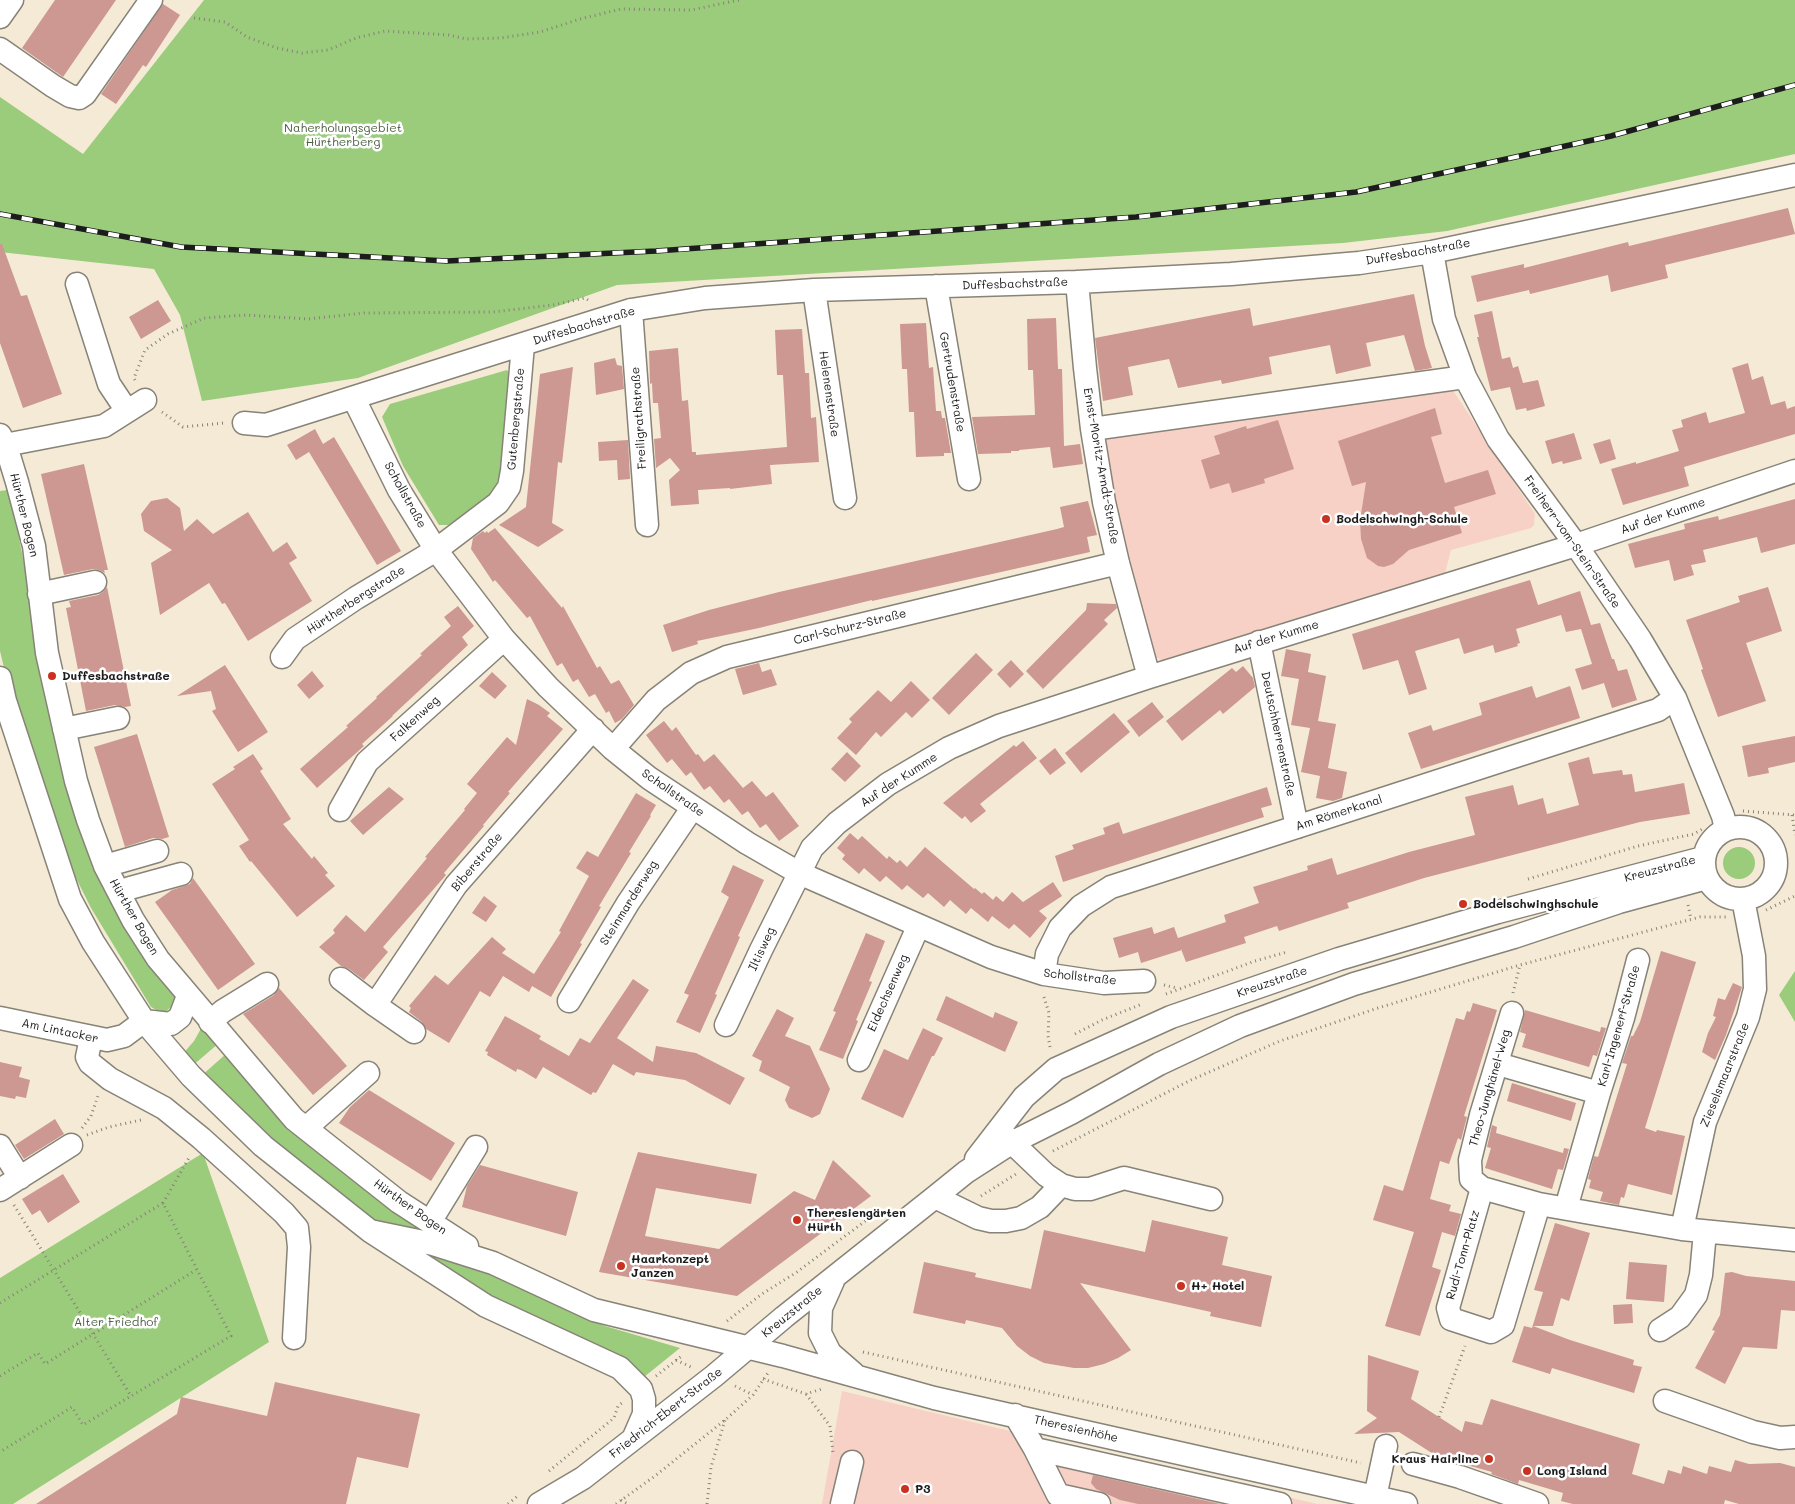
<!DOCTYPE html>
<meta charset="utf-8">
<style>
body{margin:0}
canvas{display:block;background:#f4ead5}
</style>
<canvas width="1795" height="1504"></canvas>
<script>
const ctx = document.querySelector('canvas').getContext('2d');
ctx.lineJoin = 'round';
function paint(path, color) {
  ctx.fillStyle = color;
  ctx.fill(path, 'evenodd');
}
function poly(rows) {
  const path = new Path2D();
  for (const r of rows) {
    if (r.length === 3) {
      path.moveTo(r[0] + r[2], r[1]);
      path.arc(r[0], r[1], r[2], 0, 2 * Math.PI);
      continue;
    }
    path.moveTo(r[0], r[1]);
    for (let i = 2; i < r.length; i += 2) path.lineTo(r[i], r[i + 1]);
  }
  return path;
}
function stroke(path, color, width, dash) {
  ctx.strokeStyle = color;
  ctx.lineWidth = width;
  ctx.lineCap = dash ? 'butt' : 'round';
  ctx.setLineDash(dash || []);
  ctx.stroke(path);
}
function write(font, color, halo, rows, align = 'center') {
  ctx.font = font + ' Mali,sans-serif';
  ctx.lineWidth = 5;
  ctx.setLineDash([]);
  ctx.textBaseline = 'middle';
  ctx.strokeStyle = halo;
  ctx.fillStyle = color;
  for (const [text, x, y, turn = 0] of rows) {
    ctx.save();
    ctx.translate(x, y);
    ctx.rotate((+turn || 0) * Math.PI / 180);
    ctx.textAlign = isNaN(turn) ? turn : align;
    if (halo) ctx.strokeText(text, 0, 0);
    ctx.fillText(text, 0, 0);
    ctx.restore();
  }
}
paint(poly([
 [1452,389,1535,514,1534,525,1531,528,1451,550,1445,573,1162,660,1150,655,1123,549,1102,437],
 [842,1391,1317,1504,822,1504]
]), '#f7d1c6');
paint(poly([
 [204,0,1795,0,1795,154,1447,231,1343,243,617,285,358,378,202,401,180,315,154,269,0,252,0,97,83,154],
 [507,370,512,378,502,466,496,486,484,503,448,525,439,525,403,466,382,417,390,404],
 [7,490,19,538,57,729,173,990,175,997,174,1003,167,1011,160,1012,151,1007,91,908,72,870,17,722,0,651,0,491],
 [1739,863,16],
 [1795,971,1795,1022,1779,995],
 [203,1025,219,1043,191,1067,182,1055,194,1041],
 [227,1053,453,1241,390,1228,356,1212,200,1077],
 [203,1153,269,1342,13,1504,0,1504,0,1278],
 [412,1251,466,1260,565,1309,605,1326,680,1348,644,1377,518,1315]
]), '#9acc7b');
paint(poly([
 [55,0,116,0,63,77,22,48],
 [163,4,180,15,146,67,143,65,116,104,101,94],
 [1788,208,1795,234,1665,265,1668,278,1611,292,1608,275,1530,294,1529,290,1477,302,1471,276,1524,264,1524,268,1628,242,1629,246],
 [0,244,2,244,21,296,27,295,62,394,23,408,0,343],
 [1414,294,1425,346,1432,368,1415,371,1404,335,1366,343,1371,366,1336,374,1330,345,1269,357,1272,374,1222,384,1221,380,1178,388,1169,359,1128,367,1133,395,1103,401,1095,338,1250,308,1253,326],
 [158,300,171,321,141,339,129,317],
 [1492,311,1502,359,1510,357,1513,368,1518,366,1523,383,1538,380,1545,406,1527,411,1526,408,1516,410,1510,387,1491,391,1477,337,1479,337,1474,315],
 [1056,318,1058,369,1062,369,1064,446,1080,444,1083,464,1053,468,1050,447,1019,450,1019,451,1011,451,1011,453,978,454,972,417,1035,415,1033,370,1028,370,1027,319],
 [926,323,929,368,933,367,936,411,941,411,942,418,945,418,951,453,944,453,944,456,916,457,914,412,909,412,907,369,902,369,900,324],
 [802,329,805,373,809,373,811,418,816,417,819,462,770,465,772,484,730,489,730,488,698,490,699,504,671,506,669,480,680,470,670,458,656,468,654,439,661,438,658,403,653,403,652,383,650,384,649,351,678,348,682,401,688,400,692,452,696,452,696,455,787,447,783,375,777,375,775,330],
 [615,358,617,365,622,366,624,389,596,395,594,363],
 [1748,363,1752,380,1763,376,1771,405,1785,401,1787,409,1795,406,1795,434,1684,467,1689,486,1623,505,1611,469,1636,462,1636,464,1679,451,1672,430,1683,427,1681,420,1706,412,1709,423,1745,413,1732,368],
 [573,367,562,463,558,462,552,523,564,530,538,547,499,525,526,507,540,374],
 [1435,408,1442,434,1431,437,1445,483,1488,470,1496,494,1454,507,1462,533,1409,550,1393,564,1384,567,1378,566,1367,558,1361,539,1360,521,1366,482,1352,486,1338,441],
 [1278,420,1294,469,1264,479,1265,483,1232,493,1229,483,1210,489,1201,460,1220,454,1214,436,1246,426,1247,429],
 [315,429,323,444,334,437,401,551,377,565,309,452,296,460,287,445],
 [1574,433,1582,459,1563,464,1562,461,1552,464,1545,441],
 [1610,439,1616,459,1600,464,1593,444],
 [628,440,630,479,618,480,617,460,599,461,598,442],
 [84,464,108,570,104,570,105,573,99,570,93,569,64,575,41,474],
 [167,498,180,508,184,531,197,519,213,534,248,512,273,552,287,542,297,558,289,563,312,601,248,641,225,603,222,604,209,583,160,615,151,563,172,550,144,531,141,514,151,501],
 [1795,499,1795,544,1761,553,1757,537,1703,550,1706,562,1691,565,1694,575,1674,581,1669,560,1635,568,1628,544,1685,529,1684,524,1718,516,1719,520],
 [1088,501,1097,535,1087,537,1090,552,872,601,872,600,759,628,697,641,698,644,672,652,663,625,709,610,779,592,1057,529,1064,527,1060,507],
 [495,528,562,608,563,606,597,668,600,666,611,684,619,680,634,705,622,719,615,723,609,711,606,713,595,694,589,697,578,679,573,682,562,663,557,666,530,616,527,618,495,580,493,582,471,549,473,538,483,531,485,533,487,531,488,533],
 [1530,580,1538,605,1580,591,1591,625,1600,623,1612,659,1614,659,1618,671,1627,669,1637,700,1612,708,1604,683,1582,690,1575,669,1592,664,1581,629,1566,632,1561,615,1516,629,1520,643,1517,644,1518,646,1495,653,1493,645,1464,654,1459,638,1415,651,1427,689,1409,695,1398,660,1363,670,1352,634],
 [107,587,131,706,125,707,115,705,86,711,66,608,71,607,69,601,98,595,103,592],
 [1768,587,1782,631,1746,643,1766,701,1718,717,1701,670,1703,669,1686,620,1740,602,1738,596],
 [1087,603,1116,604,1117,608,1104,620,1108,624,1043,689,1026,671,1086,610],
 [458,606,474,626,462,637,468,645,392,716,393,716,362,744,364,746,317,788,300,769,348,727,346,726,377,698,376,697,422,655,420,654,451,626,444,617],
 [1286,649,1311,654,1308,672,1326,676,1318,721,1336,724,1328,768,1347,772,1342,798,1333,801,1316,798,1320,776,1301,772,1310,728,1291,725,1299,679,1281,676],
 [976,653,993,670,949,715,932,698],
 [1011,660,1024,674,1010,688,997,674],
 [759,663,762,672,771,669,777,685,743,695,735,669],
 [225,665,268,732,238,752,212,711,216,709,211,691,177,696],
 [1243,666,1253,678,1255,687,1223,714,1220,710,1182,741,1166,721,1232,668,1236,672],
 [312,671,324,686,309,699,297,685],
 [492,672,507,686,495,699,479,686],
 [911,681,930,700,912,718,906,712,881,737,876,732,856,755,837,738,852,722,849,719,878,690,891,702],
 [1532,686,1536,698,1570,686,1580,718,1421,769,1408,733,1431,725,1433,731,1482,715,1479,703],
 [527,699,539,705,550,713,547,716,563,729,508,792,510,793,483,825,484,826,444,873,446,875,383,947,388,952,364,980,349,969,341,966,319,947,335,933,333,930,346,915,365,932,393,899,427,858,425,857,431,850,465,810,464,809,477,793,467,784,507,737,516,745],
 [1152,702,1164,717,1139,737,1127,721],
 [1114,713,1130,732,1081,773,1065,753],
 [664,721,672,731,676,727,696,755,698,754,704,762,714,754,743,788,752,781,766,797,773,792,799,826,779,841,766,824,760,828,748,811,742,815,729,799,724,803,710,786,704,790,691,772,686,776,672,759,667,763,646,735],
 [137,734,169,837,162,839,153,838,125,847,94,747],
 [1795,736,1795,762,1768,768,1769,773,1748,777,1742,746],
 [1023,741,1037,758,980,804,986,811,971,823,965,816,962,819,943,803,1014,745,1016,747],
 [1055,748,1066,763,1050,775,1039,761],
 [847,752,861,766,845,782,831,769],
 [253,754,263,769,260,771,291,819,283,824,312,859,314,856,328,873,325,875,335,886,297,917,251,861,250,862,239,846,249,840,212,784,235,769,233,767],
 [1589,757,1593,774,1622,770,1623,775,1632,774,1635,792,1684,783,1690,814,1640,822,1424,878,1347,903,1349,908,1306,922,1279,931,1277,926,1244,937,1246,943,1186,962,1181,949,1182,950,1141,963,1138,952,1119,958,1113,938,1152,927,1154,934,1174,927,1178,938,1226,922,1224,915,1259,903,1253,887,1308,870,1307,866,1332,858,1337,875,1409,852,1475,835,1465,797,1513,785,1518,805,1543,798,1547,814,1579,805,1568,763],
 [389,787,404,799,363,835,350,821],
 [1267,787,1272,805,1261,808,1264,817,1063,882,1055,856,1074,849,1072,845,1105,834,1103,828,1119,822,1123,834],
 [636,793,656,805,650,815,651,816,629,852,631,853,599,906,601,907,580,943,582,944,551,997,532,986,529,992,503,976,490,997,480,991,449,1043,426,1029,422,1022,409,1012,411,1008,409,1006,435,975,448,985,492,937,506,949,502,953,534,974,561,932,559,931,589,876,576,868,587,851,598,857],
 [850,833,858,840,862,836,887,859,889,856,897,863,900,860,907,867,925,847,974,889,975,888,982,894,984,892,993,900,996,896,1003,902,1012,892,1023,902,1053,882,1062,896,1039,911,1047,918,1030,938,1014,924,1009,929,992,916,988,922,971,908,966,914,950,900,944,907,928,893,923,898,907,885,902,890,886,876,880,882,864,868,859,874,842,859,845,855,837,848],
 [733,865,764,880,738,936,740,937,715,994,717,995,700,1033,676,1022,689,995,684,993,729,897,721,892],
 [193,878,255,964,218,990,155,902,172,890,190,884],
 [484,896,497,906,486,922,472,913],
 [866,933,885,941,869,981,872,982,856,1020,858,1021,843,1059,819,1050,836,1012,833,1011],
 [1661,951,1696,962,1645,1128,1656,1132,1657,1130,1685,1136,1672,1195,1628,1184,1624,1198,1621,1197,1619,1205,1600,1201,1603,1192,1589,1188,1591,1180,1588,1179,1594,1156,1598,1157,1627,1064,1622,1063,1631,1036,1633,1036,1640,1022],
 [633,979,649,990,617,1038,653,1062,656,1046,696,1053,745,1078,730,1105,685,1080,636,1072,634,1076,613,1064,596,1093,593,1092,591,1095,543,1067,536,1079,521,1070,517,1069,516,1072,487,1055,488,1052,485,1051,505,1016,541,1036,539,1039,569,1056,580,1038,590,1043],
 [1733,983,1742,987,1726,1035,1715,1060,1702,1052,1708,1033,1716,1017,1713,1016,1718,998,1725,1000],
 [279,988,347,1066,313,1095,243,1014,274,995],
 [946,996,993,1018,995,1012,1018,1022,1005,1052,936,1020],
 [1473,1003,1497,1010,1464,1116,1467,1117,1461,1140,1458,1138,1449,1164,1440,1161,1430,1199,1451,1205,1449,1211,1461,1214,1455,1236,1442,1232,1432,1267,1441,1270,1420,1336,1385,1326,1414,1232,1373,1220,1384,1185,1403,1191,1456,1018,1464,1020,1467,1011,1470,1012],
 [777,1009,794,1018,785,1036,810,1046,830,1089,820,1114,812,1118,789,1108,785,1100,790,1087,759,1071,762,1061,752,1056],
 [1525,1010,1600,1032,1601,1027,1606,1028,1597,1056,1593,1055,1589,1067,1522,1047,1526,1034,1520,1032],
 [923,1028,943,1038,934,1056,932,1056,903,1118,861,1099,884,1049,908,1060],
 [0,1062,22,1067,19,1077,30,1080,26,1098,16,1096,15,1099,0,1096],
 [1512,1083,1576,1103,1571,1121,1507,1101],
 [369,1090,455,1143,431,1181,339,1123,350,1107],
 [55,1119,64,1134,24,1159,15,1145],
 [1492,1125,1497,1127,1496,1133,1563,1153,1564,1148,1569,1149,1563,1170,1558,1169,1552,1189,1485,1168,1491,1148,1487,1147],
 [638,1152,757,1174,751,1204,656,1188,645,1236,719,1249,794,1191,815,1200,833,1160,871,1196,737,1296,599,1272],
 [480,1165,578,1192,566,1236,462,1207,467,1186],
 [63,1174,80,1202,48,1223,40,1210,32,1215,22,1199],
 [1152,1220,1228,1237,1222,1265,1272,1276,1261,1327,1210,1316,1211,1312,1080,1283,1131,1350,1118,1358,1104,1364,1088,1368,1074,1368,1044,1363,1030,1356,1017,1346,1002,1328,966,1320,965,1324,913,1313,924,1262,976,1273,975,1277,1031,1289,1044,1230,1145,1252],
 [1555,1223,1590,1233,1569,1301,1561,1298,1553,1326,1533,1326,1570,1340,1634,1360,1633,1365,1642,1367,1634,1393,1552,1368,1550,1374,1512,1362,1524,1326,1532,1328,1543,1292,1534,1290],
 [1629,1262,1667,1265,1664,1302,1626,1299],
 [1732,1272,1746,1276,1795,1281,1795,1311,1781,1310,1777,1349,1743,1347,1725,1384,1695,1368,1715,1331,1712,1330,1720,1315,1725,1273],
 [1632,1304,1633,1323,1614,1324,1613,1305],
 [1368,1355,1419,1371,1411,1399,1462,1432,1465,1421,1482,1425,1491,1399,1640,1444,1632,1474,1664,1484,1668,1470,1681,1474,1683,1466,1707,1474,1709,1466,1731,1472,1735,1460,1749,1464,1780,1463,1795,1467,1795,1504,1739,1504,1725,1500,1724,1504,1573,1504,1561,1501,1563,1493,1519,1480,1518,1484,1491,1474,1492,1472,1438,1457,1399,1432,1354,1434,1377,1418,1367,1411],
 [275,1382,420,1414,408,1468,357,1457,346,1504,36,1504,177,1414,181,1397,267,1416],
 [1093,1475,1220,1504,1138,1504,1120,1500,1096,1489,1091,1483]
]), '#cd9792');
const minor = poly([
 [0,17,12,0],
 [0,49,53,86,70,96,79,98,85,94,151,0],
 [1432,252,1444,319,1465,377,1498,439,1576,545,1640,639,1675,698,1723,816,1726,829],
 [1077,282,1085,368,1092,429,1104,502,1118,563,1149,677],
 [77,284,109,384,127,411],
 [936,286,969,479],
 [814,290,845,498],
 [631,310,647,525],
 [354,399,399,490,436,550,504,639,548,687,613,749,649,778,747,843,799,873,991,957,1044,974,1104,983,1144,981],
 [244,423,266,425,631,310,705,298,814,290,1077,282,1231,274,1359,263,1432,252,1795,175],
 [1092,429,1465,377],
 [0,435,6,446,17,482,34,546,47,653,76,781,88,820,105,866,133,920,158,959,294,1119,399,1202,467,1246],
 [0,446,104,426,145,400],
 [39,594,95,582],
 [1259,642,1297,827],
 [282,657,295,639,356,598,436,550,498,503,509,487,512,471,523,345],
 [0,678,5,701,70,899,93,942,144,1021,191,1076,263,1146,370,1231,486,1306,620,1368,641,1389,644,1399,644,1414,634,1437],
 [64,729,118,718],
 [613,749,656,700,691,673,727,657,1118,563],
 [340,810,367,762,504,639],
 [1740,863,36],
 [105,866,157,851],
 [119,893,130,888,181,874],
 [1044,974,1047,954,1060,928,1081,906,1111,887,1658,710,1675,698],
 [341,979,375,1005,414,1032],
 [569,1001,628,903,693,807],
 [375,1005,456,885,593,729],
 [0,1018,107,1040,124,1036,144,1021,171,1024,180,1017,188,996],
 [210,1022,223,1011,267,984],
 [726,1025,761,950,812,848,837,823,888,784,949,748,999,726,1149,677,1576,545,1795,471],
 [91,1038,87,1057,90,1063,110,1079,164,1108,201,1138,284,1213,297,1228,299,1247,294,1338],
 [859,1060,918,927],
 [1498,1064,1599,1093],
 [306,1128,368,1073],
 [1002,1133,1046,1175,1061,1185,1075,1189,1090,1189,1124,1178,1211,1199],
 [0,1146,20,1178],
 [976,1159,1024,1097,1056,1069,1171,1017,1339,959,1498,912,1703,858],
 [1482,1188,1471,1179,1470,1160,1481,1115,1512,1013],
 [0,1190,71,1145],
 [935,1197,978,1218,991,1221,1006,1221,1021,1218,1040,1207,1061,1185],
 [1539,1204,1503,1325,1491,1332,1451,1319,1448,1308,1482,1188,1539,1204,1682,1229,1795,1240],
 [1566,1208,1599,1093,1623,1018,1638,960],
 [430,1222,476,1147],
 [1682,1229,1705,1122,1748,1017,1755,989,1754,956,1743,899],
 [370,1231,433,1244,493,1263,594,1310,783,1356,934,1398,1406,1504],
 [833,1281,821,1308,820,1333,830,1353,853,1373],
 [1660,1330,1680,1317,1696,1295,1701,1275,1705,1232],
 [1665,1401,1753,1432,1780,1438,1795,1437],
 [1015,1415,1035,1449,1058,1495,1099,1504],
 [1035,1449,1280,1504],
 [1413,1464,1460,1477,1537,1504],
 [1375,1497,1386,1446],
 [539,1504,583,1478,714,1376,784,1317,935,1197,966,1172,1011,1143,1071,1113,1159,1064,1240,1026,1354,984,1514,937,1619,902,1707,878],
 [842,1504,852,1462]
]);
stroke(minor, '#888378', 25);
stroke(poly([
 [194,18,225,22,247,37,277,48,302,53,328,50,356,38,385,31,449,35,466,39,501,38,540,32,580,19,621,9,691,10,739,0],
 [135,380,134,378,145,350,168,334,204,318,246,315,308,319,364,313,493,312,553,305,585,298,588,300],
 [162,412,183,427,224,423],
 [1743,811,1795,815],
 [1792,815,1795,835],
 [1528,879,1638,846,1694,834,1704,828],
 [1688,905,1691,919],
 [1766,910,1795,896],
 [1164,985,1177,988],
 [1513,993,1520,965],
 [1166,994,1255,961,1287,952],
 [1044,997,1049,1013,1048,1036,1050,1047],
 [1075,1034,1102,1020,1142,1004],
 [82,1128,91,1116,98,1096],
 [87,1135,109,1127,141,1120],
 [1053,1151,1191,1080,1280,1041,1378,1008,1520,965,1700,917,1726,917],
 [981,1196,1016,1174],
 [163,1203,190,1156],
 [14,1205,131,1396],
 [0,1303,163,1203,231,1336,83,1425,72,1407,0,1452],
 [727,1321,762,1294,797,1272,880,1210],
 [863,1352,1361,1463],
 [676,1360,691,1367],
 [0,1376,38,1353,45,1364,196,1270],
 [656,1376,683,1355],
 [763,1379,806,1394,822,1389],
 [735,1386,753,1395],
 [806,1394,830,1426,833,1453],
 [1439,1417,1465,1346],
 [549,1471,614,1418,618,1406,622,1403],
 [621,1500,628,1504],
 [508,1504,519,1495],
 [616,1504,655,1476,725,1420,753,1395,768,1373],
 [707,1504,711,1467,725,1420]
]), '#888378', 3, [1, 4]);
stroke(minor, '#fff', 22);
const rail = poly([
 [0,214,181,247,447,261,656,251,1136,217,1356,192,1611,136,1795,85]
]);
stroke(rail, '#1c1c1c', 5.5);
stroke(rail, '#fff', 4, [11]);
for (const [x, y, r, color] of [
 [1326,519,5,"#c8321e"],
 [52,676,5,"#c8321e"],
 [1463,904,5,"#c8321e"],
 [797,1220,5,"#c8321e"],
 [621,1266,5,"#c8321e"],
 [1181,1286,5,"#c8321e"],
 [1489,1459,5,"#c8321e"],
 [1527,1471,5,"#c8321e"],
 [905,1489,5,"#c8321e"]
]) {
  const dot = new Path2D();
  dot.arc(x, y, r, 0, 2 * Math.PI);
  ctx.fillStyle = color;
  ctx.fill(dot);
  stroke(dot, '#fff', 2);
}
write('12px', '#4e6242', '#fff', [
 ["Naherholungsgebiet",343,128],
 ["Hürtherberg",343,142],
 ["Alter Friedhof",116,1322]
]);
write('12px', '#1c1c1c', '#fff', [
 ["Duffesbachstraße",1418,252,-10],
 ["Duffesbachstraße",1015,284,-2],
 ["Duffesbachstraße",584,326,-17],
 ["Gertrudenstraße",952,382,80],
 ["Helenenstraße",829,394,82],
 ["Freiligrathstraße",639,418,-94],
 ["Gutenbergstraße",516,419,-85],
 ["Ernst-Moritz-Arndt-Straße",1101,466,80],
 ["Schollstraße",405,495,61],
 ["Hürther Bogen",24,515,76],
 ["Auf der Kumme",1663,516,-19],
 ["Freiherr-vom-Stein-Straße",1572,542,55],
 ["Hürtherbergstraße",356,600,-33],
 ["Carl-Schurz-Straße",850,627,-14],
 ["Auf der Kumme",1276,637,-17],
 ["Falkenweg",415,719,-42],
 ["Deutschherrenstraße",1278,734,78],
 ["Auf der Kumme",899,780,-33],
 ["Schollstraße",673,793,35],
 ["Am Römerkanal",1339,813,-18],
 ["Biberstraße",477,862,-50],
 ["Kreuzstraße",1660,869,-15],
 ["Steinmarderweg",629,903,-58],
 ["Hürther Bogen",134,917,60],
 ["Iltisweg",762,949,-65],
 ["Schollstraße",1080,977,6],
 ["Kreuzstraße",1272,982,-19],
 ["Eidechsenweg",888,993,-66],
 ["Karl-Ingenerf-Straße",1619,1026,-74],
 ["Am Lintacker",60,1031,12],
 ["Zieselsmaarstraße",1725,1075,-68],
 ["Theo-Junghänel-Weg",1490,1088,-74],
 ["Hürther Bogen",410,1207,35],
 ["Rudi-Tonn-Platz",1463,1255,-74],
 ["Kreuzstraße",792,1312,-39],
 ["Friedrich-Ebert-Straße",666,1413,-38],
 ["Theresienhöhe",1076,1429,13]
]);
write('bold 12px', '#1c1c1c', '#fff', [
 ["Bodelschwingh-Schule",1336,519],
 ["Duffesbachstraße",62,676],
 ["Bodelschwinghschule",1473,904],
 ["Theresiengärten",807,1213],
 ["Hürth",807,1227],
 ["Haarkonzept",631,1259],
 ["Janzen",631,1273],
 ["H+ Hotel",1191,1286],
 ["Kraus Hairline",1479,1459,"right"],
 ["Long Island",1537,1471],
 ["P3",915,1489]
], 'left');
</script>
